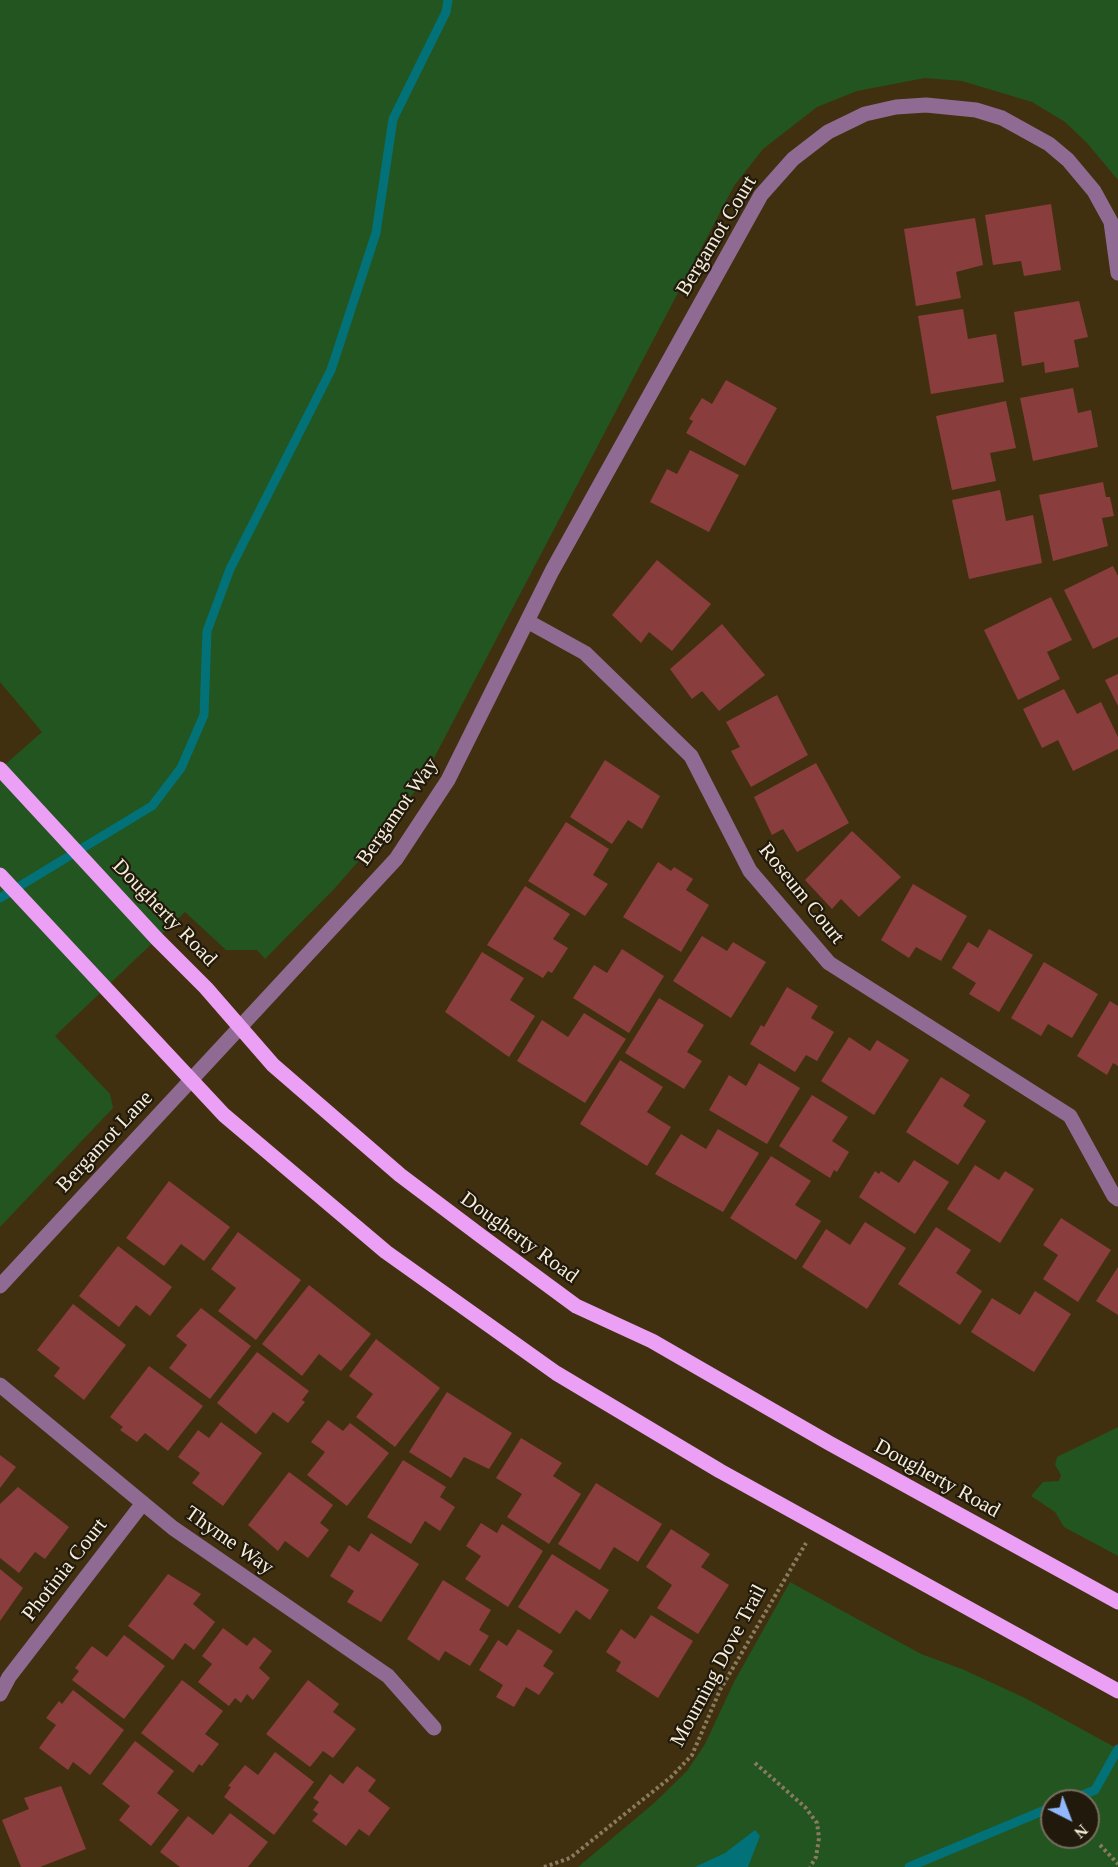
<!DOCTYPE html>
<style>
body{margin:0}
#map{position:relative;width:1118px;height:1867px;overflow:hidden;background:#403010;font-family:"Times New Roman",serif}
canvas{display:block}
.north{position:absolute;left:1040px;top:1789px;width:60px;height:60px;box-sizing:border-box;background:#211a0c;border:2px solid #776e5f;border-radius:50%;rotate:138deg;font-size:16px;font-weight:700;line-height:24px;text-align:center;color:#f7eddb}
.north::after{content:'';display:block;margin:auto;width:21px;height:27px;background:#92b7fd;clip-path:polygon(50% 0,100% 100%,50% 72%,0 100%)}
</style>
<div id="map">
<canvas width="1118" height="1867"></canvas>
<div class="north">N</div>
</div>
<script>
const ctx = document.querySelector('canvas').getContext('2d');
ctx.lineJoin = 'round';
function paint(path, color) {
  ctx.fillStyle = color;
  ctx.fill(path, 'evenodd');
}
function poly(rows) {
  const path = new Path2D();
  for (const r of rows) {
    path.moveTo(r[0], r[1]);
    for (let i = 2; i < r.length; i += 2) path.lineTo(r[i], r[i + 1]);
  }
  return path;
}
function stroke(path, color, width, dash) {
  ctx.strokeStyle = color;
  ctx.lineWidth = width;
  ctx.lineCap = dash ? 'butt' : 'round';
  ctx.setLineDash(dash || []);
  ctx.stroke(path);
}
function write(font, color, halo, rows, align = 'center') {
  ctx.font = font + ' "Times New Roman",serif';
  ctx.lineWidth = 4.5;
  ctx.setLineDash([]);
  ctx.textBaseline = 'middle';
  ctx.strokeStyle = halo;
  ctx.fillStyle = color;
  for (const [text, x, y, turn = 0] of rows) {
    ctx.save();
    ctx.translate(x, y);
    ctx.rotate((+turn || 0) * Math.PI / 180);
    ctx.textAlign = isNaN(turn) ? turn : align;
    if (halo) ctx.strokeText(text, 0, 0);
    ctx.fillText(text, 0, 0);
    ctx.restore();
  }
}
paint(poly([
 [0,0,1118,0,1118,180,1087,143,1065,122,1032,102,962,81,925,78,857,91,817,107,763,149,734,186,423,779,396,818,335,888,265,959,257,950,226,950,185,912,55,1036,110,1094,113,1108,0,1227,0,769,42,732,0,682],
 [1118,1427,1118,1556,1064,1527,1055,1512,1031,1496,1043,1482,1059,1481,1061,1475,1055,1465,1057,1457],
 [790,1582,921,1654,962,1669,1025,1698,1118,1749,1118,1867,578,1867,653,1804,687,1771,705,1744,734,1682],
 [1052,1801,1088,1801,1088,1837,1052,1837]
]), '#22551f');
paint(poly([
 [755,1830,760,1836,748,1867,695,1867,725,1853]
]), '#037178');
stroke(poly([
 [0,898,152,806,181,768,204,715,207,631,230,569,331,370,376,233,393,119,446,12,448,0],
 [1068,1801,1095,1790,1118,1749],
 [909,1867,1052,1807]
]), '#037178', 9);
paint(poly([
 [1051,204,1061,270,1024,276,1021,261,993,265,985,215],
 [975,218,983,265,956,272,961,298,916,306,904,229],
 [1079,301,1088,337,1074,340,1079,367,1045,373,1044,362,1022,366,1014,312],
 [963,309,968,339,996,334,1004,382,931,394,918,316],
 [726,380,777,408,745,466,686,433,693,421,689,419,702,398,712,404],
 [1073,388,1078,413,1091,410,1098,447,1033,461,1020,398],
 [1006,401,1016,448,990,453,996,481,952,490,936,416],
 [690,450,739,475,709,532,650,502,667,469,677,474],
 [1103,482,1106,497,1110,497,1114,516,1102,518,1108,546,1053,561,1039,495],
 [1000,490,1006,521,1033,515,1042,563,969,579,952,500],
 [657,560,711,604,672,651,649,632,641,643,612,615],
 [1113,566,1118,576,1118,637,1093,649,1064,590],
 [1051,597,1072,640,1047,652,1060,679,1018,700,984,630],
 [722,624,765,675,719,711,702,691,692,699,670,669],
 [1118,674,1118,706,1105,680],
 [1064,689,1077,714,1101,702,1118,737,1118,749,1073,771,1058,740,1042,748,1023,709],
 [777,695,808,755,751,787,731,751,740,747,726,722],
 [605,760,660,796,642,829,628,820,612,844,570,817],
 [816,763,849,823,797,852,783,829,772,835,754,797],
 [566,822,609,849,593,875,608,884,585,916,528,881],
 [852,831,901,877,859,917,841,899,832,909,805,880],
 [658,862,671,871,674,867,693,879,686,890,709,905,681,952,623,917],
 [913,884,967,916,941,961,916,947,909,958,881,940],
 [525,886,570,914,553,939,568,948,552,973,548,971,543,978,487,945],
 [989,929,1033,955,999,1012,969,994,976,983,952,968,968,942,978,948],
 [702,936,727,951,733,942,766,962,731,1018,673,981],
 [622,949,664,976,629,1033,573,998,594,965,607,973],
 [482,952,524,978,510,1000,535,1016,509,1057,445,1012],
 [1044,962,1098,994,1072,1038,1048,1024,1041,1036,1011,1018],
 [787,987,818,1006,811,1018,834,1032,817,1061,806,1055,795,1072,750,1044,761,1025,764,1027],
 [659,998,704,1025,687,1052,702,1061,684,1089,625,1053],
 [1110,1001,1118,1006,1118,1066,1113,1063,1107,1075,1077,1056],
 [584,1013,626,1039,585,1103,517,1061,542,1020,568,1037],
 [849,1037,870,1051,877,1040,909,1060,874,1115,821,1081],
 [620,1060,663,1087,647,1112,671,1127,647,1166,580,1124],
 [759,1063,800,1088,767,1144,709,1110,729,1075,746,1086],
 [941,1077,970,1095,963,1106,986,1121,958,1165,906,1132],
 [812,1095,848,1117,832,1141,849,1152,837,1172,834,1170,830,1178,779,1146],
 [718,1129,759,1153,723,1212,655,1174,681,1134,706,1149],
 [771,1156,811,1181,795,1205,821,1221,796,1260,730,1218],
 [914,1160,949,1182,915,1234,859,1197,875,1171,879,1174,881,1171,899,1183],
 [975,1165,999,1180,1005,1171,1034,1189,1000,1243,947,1209],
 [169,1181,230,1227,204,1261,181,1244,164,1266,126,1238],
 [1061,1218,1111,1250,1078,1302,1043,1279,1058,1255,1043,1245],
 [865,1222,906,1248,867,1309,802,1267,826,1229,850,1245],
 [936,1227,971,1250,956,1273,982,1291,960,1325,898,1284],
 [238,1232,301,1280,256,1340,218,1311,236,1288,211,1269],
 [118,1246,172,1287,150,1316,136,1305,119,1327,79,1296],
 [1118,1267,1118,1315,1096,1301],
 [309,1285,371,1334,341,1371,319,1354,302,1376,262,1344],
 [1035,1291,1071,1314,1034,1372,971,1332,992,1298,1020,1315],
 [73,1304,126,1345,84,1400,54,1376,60,1368,37,1350],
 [201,1308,251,1346,210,1399,169,1368,187,1345,176,1336],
 [376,1339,440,1388,395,1447,356,1417,373,1394,349,1376],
 [257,1352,309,1391,302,1400,305,1402,288,1423,273,1412,256,1434,217,1403],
 [149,1366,203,1406,168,1451,145,1433,137,1442,120,1430,123,1427,110,1417],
 [447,1392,512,1433,489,1469,464,1457,451,1478,409,1452],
 [328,1420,343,1431,350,1423,389,1453,347,1506,307,1475,325,1452,311,1442],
 [221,1422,262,1453,223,1506,192,1483,200,1473,178,1457,198,1430,209,1438],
 [521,1438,562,1463,553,1476,581,1494,549,1544,507,1517,522,1494,496,1478],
 [0,1455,16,1467,0,1488],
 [403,1460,446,1487,440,1497,455,1507,440,1531,425,1521,411,1544,367,1517],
 [289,1472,333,1505,320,1523,329,1530,308,1558,285,1541,278,1551,248,1525],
 [596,1483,662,1524,638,1562,614,1547,600,1570,558,1544],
 [18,1487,69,1527,45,1559,35,1552,19,1573,0,1558,0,1504],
 [481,1523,497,1533,502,1524,543,1551,508,1607,465,1579,481,1556,466,1546],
 [671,1529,710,1554,701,1567,729,1585,698,1634,657,1608,672,1585,646,1567],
 [371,1533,419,1564,381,1622,347,1602,354,1591,330,1576,349,1545,359,1552],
 [552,1554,609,1590,590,1620,576,1610,560,1634,518,1607],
 [0,1569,23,1588,0,1621],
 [168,1574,201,1594,193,1604,215,1622,194,1650,185,1643,173,1660,128,1626],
 [443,1580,491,1610,479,1630,489,1636,470,1666,445,1651,439,1661,407,1639],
 [651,1615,693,1641,658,1698,616,1671,621,1662,606,1652,621,1629,635,1639],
 [223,1628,247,1646,254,1637,272,1651,259,1668,270,1678,253,1700,247,1694,241,1703,235,1698,229,1706,198,1682,212,1664,202,1656],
 [518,1629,553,1651,543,1666,554,1673,539,1695,526,1687,514,1707,496,1697,503,1685,479,1670,498,1640,507,1646],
 [124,1635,165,1666,124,1719,72,1680,79,1671,75,1668,92,1646,107,1657],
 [182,1680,223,1711,205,1734,219,1744,202,1766,199,1764,193,1773,141,1733],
 [308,1680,339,1704,333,1712,356,1729,333,1758,323,1751,310,1767,266,1734],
 [73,1690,124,1730,90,1775,73,1762,68,1770,39,1748,56,1725,46,1718,59,1701,62,1704],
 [135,1741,174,1771,157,1793,179,1810,151,1846,119,1820,130,1806,102,1784],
 [275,1752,314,1782,274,1835,224,1797,231,1787,228,1786,245,1765,258,1775],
 [357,1766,376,1780,368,1791,390,1808,369,1836,359,1829,346,1846,312,1821,318,1814,313,1810,319,1802,313,1798,330,1774,343,1784],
 [61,1786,86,1849,40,1867,21,1867,2,1820,29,1809,24,1798],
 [230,1813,268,1842,248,1867,180,1867,160,1852,188,1816,213,1835]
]), '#893d3c');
stroke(poly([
 [755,1763,805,1807,817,1823,819,1838,816,1857,810,1867],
 [1100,1845,1118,1864],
 [544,1867,570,1858,671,1777,692,1755,720,1690,806,1543]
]), '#897b60', 4, [3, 3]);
stroke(poly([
 [527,621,585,653,691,756,750,871,829,963,1070,1116,1114,1196,1118,1199],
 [0,1286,396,859,448,780,552,571,761,195,793,159,828,132,865,114,896,107,926,105,976,110,1002,118,1049,144,1068,160,1094,191,1111,222,1118,273],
 [0,1385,173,1528,388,1676,434,1728],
 [0,1694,9,1677,143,1503]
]), '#8f6b94', 15);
stroke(poly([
 [0,769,157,939,206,988,273,1065,400,1175,481,1236,576,1306,652,1341,829,1443,1118,1602],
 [0,875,224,1115,386,1252,556,1373,720,1471,1118,1691]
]), '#eba0f5', 15);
write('21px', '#f7eddb', '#211a0c', [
 ["Bergamot Court",717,236,-59],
 ["Bergamot Way",398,812,-55],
 ["Roseum Court",801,894,51],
 ["Dougherty Road",164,913,46],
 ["Bergamot Lane",105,1142,-47],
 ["Dougherty Road",519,1238,36],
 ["Dougherty Road",937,1479,29],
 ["Thyme Way",229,1541,35],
 ["Photinia Court",65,1570,-52],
 ["Mourning Dove Trail",719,1666,-62]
]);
</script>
